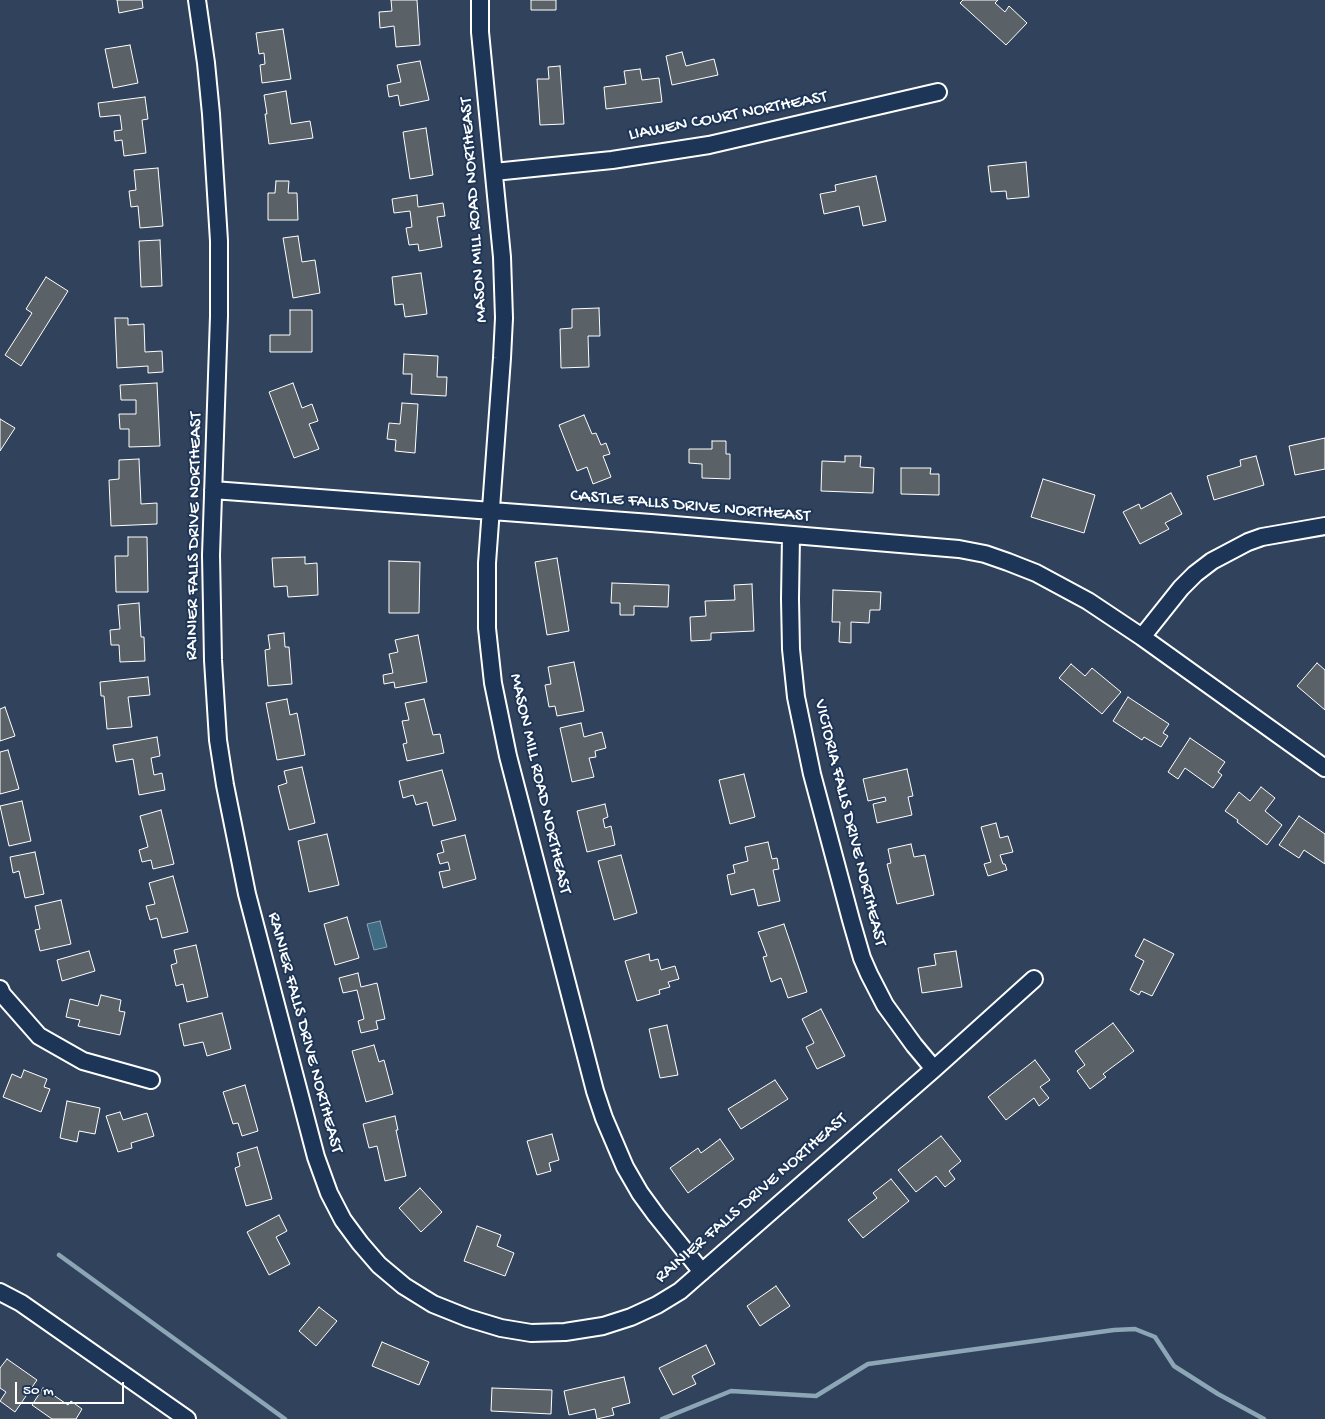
<!DOCTYPE html>
<style>
body{margin:0}
#map{position:relative;width:1325px;height:1419px;overflow:hidden;background:#30425c;font-family:"Gochi Hand",sans-serif}
canvas{display:block}
.scale{position:absolute;left:15px;top:1382px;width:109px;height:22px;box-sizing:border-box;border:2px solid #fff;border-top:0;padding-left:6px;font-size:15px;line-height:18px;white-space:nowrap;color:#fff;-webkit-text-stroke:4px #1d3557;paint-order:stroke}
</style>
<div id="map">
<canvas width="1325" height="1419"></canvas>
<div class="scale">50 m</div>
</div>
<script>
const ctx = document.querySelector('canvas').getContext('2d');
ctx.lineJoin = 'round';
function paint(path, color) {
  ctx.fillStyle = color;
  ctx.fill(path, 'evenodd');
}
function poly(rows) {
  const path = new Path2D();
  for (const r of rows) {
    path.moveTo(r[0], r[1]);
    for (let i = 2; i < r.length; i += 2) path.lineTo(r[i], r[i + 1]);
  }
  return path;
}
function stroke(path, color, width, dash) {
  ctx.strokeStyle = color;
  ctx.lineWidth = width;
  ctx.lineCap = dash ? 'butt' : 'round';
  ctx.setLineDash(dash || []);
  ctx.stroke(path);
}
function write(font, color, halo, rows, align = 'center') {
  ctx.font = font + ' "Gochi Hand",sans-serif';
  ctx.lineWidth = 4;
  ctx.setLineDash([]);
  ctx.textBaseline = 'middle';
  ctx.strokeStyle = halo;
  ctx.fillStyle = color;
  for (const [text, x, y, turn = 0] of rows) {
    ctx.save();
    ctx.translate(x, y);
    ctx.rotate((+turn || 0) * Math.PI / 180);
    ctx.textAlign = isNaN(turn) ? turn : align;
    if (halo) ctx.strokeText(text, 0, 0);
    ctx.fillText(text, 0, 0);
    ctx.restore();
  }
}
const water = poly([
 [380,921,387,947,374,950,367,924,380,921]
]);
paint(water, '#3f6b83');
stroke(water, '#8ca6b5', 1);
stroke(poly([
 [59,1255,285,1419],
 [662,1419,731,1391,816,1396,868,1364,1114,1330,1135,1329,1155,1337,1174,1366,1218,1394,1264,1419]
]), '#8ca6b5', 4.5);
const building = poly([
 [117,0,142,0,143,8,119,13,117,0],
 [391,0,417,0,420,45,396,47,394,26,380,28,379,12,392,11,391,0],
 [531,0,556,0,556,10,531,10,531,0],
 [963,0,998,0,995,3,1005,12,1009,6,1027,23,1006,45,960,3,963,0],
 [283,29,291,79,262,83,260,65,265,64,264,53,259,54,256,33,283,29],
 [130,45,138,83,113,88,105,49,130,45],
 [682,52,686,66,714,59,718,75,672,85,666,56,682,52],
 [420,61,429,100,400,106,398,95,389,97,387,85,401,82,397,65,420,61],
 [560,66,564,124,540,125,537,79,549,79,548,67,560,66],
 [640,69,642,80,659,78,662,102,606,109,604,87,626,84,624,71,640,69],
 [286,91,291,124,310,121,313,138,269,144,265,114,267,114,264,95,286,91],
 [145,97,148,119,142,120,146,153,124,156,122,140,115,141,114,131,122,130,120,115,100,117,98,103,145,97],
 [426,128,433,175,410,179,403,132,426,128],
 [1026,162,1029,197,1007,199,1006,191,991,192,988,166,1026,162],
 [158,168,163,226,140,228,138,206,131,207,129,191,136,190,134,170,158,168],
 [876,176,886,221,863,226,859,206,824,214,820,194,836,191,835,185,876,176],
 [276,181,289,181,288,193,297,193,298,220,268,220,268,193,275,193,276,181],
 [417,195,418,207,443,203,445,216,437,217,442,247,419,251,418,244,409,245,406,228,412,227,410,211,394,213,392,199,417,195],
 [298,236,302,262,315,260,320,293,293,298,283,238,298,236],
 [160,240,162,286,141,287,139,241,160,240],
 [421,273,427,314,405,317,403,304,395,305,392,277,421,273],
 [46,277,68,291,21,366,5,355,32,313,26,309,46,277],
 [599,308,600,336,588,336,589,367,561,368,560,329,572,328,572,309,599,308],
 [290,310,312,310,312,352,270,352,270,335,290,335,290,310],
 [115,318,128,318,128,325,144,324,145,352,162,351,163,372,148,373,148,366,117,368,115,318],
 [404,354,438,356,437,377,447,377,446,396,411,394,412,374,403,374,404,354],
 [157,383,160,446,129,447,129,429,120,429,119,414,136,414,136,400,121,400,120,385,157,383],
 [293,383,302,408,312,404,318,421,309,424,319,449,294,458,269,392,293,383],
 [402,403,418,404,415,453,395,451,396,440,387,439,389,423,400,424,402,403],
 [584,415,592,434,596,433,601,445,606,443,610,454,603,456,611,477,593,484,587,467,577,471,559,425,584,415],
 [0,419,15,428,0,451,0,419],
 [1325,438,1325,469,1295,475,1289,446,1325,438],
 [712,441,726,441,726,454,730,454,730,479,702,478,702,464,689,463,689,449,712,449,712,441],
 [845,456,861,456,860,467,874,468,873,493,821,491,822,461,845,462,845,456],
 [1256,456,1264,485,1214,500,1207,476,1241,466,1240,460,1256,456],
 [139,459,141,504,157,503,157,524,111,526,109,480,119,479,119,460,139,459],
 [901,468,931,468,930,474,939,474,939,495,901,494,901,468],
 [1043,479,1095,495,1084,533,1031,517,1043,479],
 [1171,493,1182,514,1165,523,1169,529,1140,544,1123,512,1139,504,1141,509,1171,493],
 [128,537,147,537,148,592,116,592,115,556,128,556,128,537],
 [305,557,305,564,317,563,318,595,288,597,287,586,274,587,272,558,305,557],
 [557,558,569,631,547,635,535,562,557,558],
 [389,561,420,562,419,613,389,613,389,561],
 [612,583,669,585,668,607,634,606,634,615,620,615,620,603,611,603,612,583],
 [752,584,754,631,711,633,711,640,691,641,690,617,706,616,705,601,735,600,734,585,752,584],
 [833,590,881,592,880,610,870,610,869,623,851,622,851,643,839,642,840,622,832,622,833,590],
 [139,603,141,637,144,637,145,661,120,662,119,645,111,645,110,630,120,629,118,605,139,603],
 [284,633,285,647,289,647,292,684,268,686,265,650,270,649,268,635,284,633],
 [418,635,427,682,395,688,394,682,384,684,383,675,393,673,389,654,398,652,395,640,418,635],
 [574,662,584,711,557,716,555,706,549,707,545,685,551,684,548,667,574,662],
 [1317,663,1325,670,1325,710,1297,686,1317,663],
 [1071,664,1085,676,1092,668,1121,692,1102,714,1059,678,1071,664],
 [148,677,150,695,128,697,132,727,107,729,104,696,101,696,100,682,148,677],
 [1128,697,1169,724,1163,733,1168,736,1161,747,1144,737,1142,740,1113,721,1128,697],
 [287,699,290,715,297,713,305,755,277,760,266,703,287,699],
 [424,699,433,735,440,734,444,753,407,761,403,744,407,743,402,721,409,720,405,703,424,699],
 [5,707,15,736,0,741,0,709,5,707],
 [581,723,584,737,602,732,606,748,595,751,596,757,589,758,594,777,572,782,560,728,581,723],
 [157,737,160,756,151,758,154,775,162,773,165,790,139,795,133,759,116,762,113,745,157,737],
 [1190,738,1225,762,1218,772,1222,775,1213,788,1185,768,1178,779,1168,772,1190,738],
 [8,750,19,789,0,794,0,752,8,750],
 [302,767,315,823,289,830,278,786,287,783,284,771,302,767],
 [907,769,913,796,908,797,912,815,877,823,873,804,886,801,885,797,868,801,863,779,907,769],
 [442,770,456,820,433,826,427,802,416,805,413,795,403,798,399,781,442,770],
 [744,774,755,817,730,824,719,780,744,774],
 [1261,787,1275,798,1265,811,1282,825,1267,845,1237,822,1238,820,1225,811,1239,792,1250,801,1261,787],
 [22,801,31,841,9,846,0,806,22,801],
 [605,804,608,817,603,819,605,828,611,826,615,845,587,852,577,811,605,804],
 [161,810,174,864,153,869,151,860,142,862,139,850,148,847,140,816,161,810],
 [1299,816,1325,834,1325,864,1304,850,1299,858,1279,845,1299,816],
 [996,823,1000,838,1008,836,1013,852,1000,855,1003,864,1005,864,1007,870,988,876,984,864,991,862,981,827,996,823],
 [327,834,339,885,309,892,298,841,327,834],
 [465,835,476,879,443,888,439,872,450,870,448,862,440,864,437,854,444,852,441,841,465,835],
 [768,842,772,859,777,858,779,869,773,870,780,901,758,906,754,889,731,895,727,875,735,873,733,865,748,861,745,847,768,842],
 [911,844,914,857,925,855,934,895,897,904,887,864,891,863,888,849,911,844],
 [35,852,44,894,25,898,19,871,13,873,10,857,35,852],
 [621,855,637,913,614,920,598,861,621,855],
 [173,876,188,932,162,938,157,918,150,920,146,906,155,904,149,883,173,876],
 [61,900,71,944,40,951,35,930,40,929,35,906,61,900],
 [347,917,359,958,335,965,324,924,347,917],
 [784,924,807,992,788,998,781,978,771,982,763,957,767,956,758,932,784,924],
 [1144,939,1174,954,1152,996,1141,991,1139,995,1130,990,1144,961,1135,956,1144,939],
 [196,945,208,997,187,1002,183,984,176,986,171,965,177,963,174,950,196,945],
 [89,951,95,971,62,981,57,960,89,951],
 [956,951,962,987,922,993,918,968,936,965,934,954,956,951],
 [649,954,650,961,658,959,661,970,675,966,679,979,668,982,670,987,659,990,660,994,637,1001,625,961,649,954],
 [358,973,361,987,377,983,385,1019,376,1021,378,1029,361,1033,358,1021,364,1019,357,990,343,993,339,978,358,973],
 [101,995,121,1000,119,1011,125,1012,120,1035,78,1026,80,1020,66,1017,70,999,98,1006,101,995],
 [821,1009,845,1056,817,1069,806,1047,814,1043,802,1019,821,1009],
 [222,1013,231,1049,207,1056,203,1042,184,1046,179,1024,222,1013],
 [1113,1023,1134,1051,1103,1074,1106,1077,1090,1089,1077,1071,1085,1065,1075,1051,1113,1023],
 [667,1025,678,1075,660,1078,649,1029,667,1025],
 [374,1045,379,1062,384,1060,393,1094,366,1102,352,1051,374,1045],
 [1035,1060,1050,1080,1040,1087,1049,1098,1039,1106,1034,1098,1006,1120,988,1097,1035,1060],
 [24,1070,47,1079,44,1087,50,1089,41,1112,3,1097,12,1074,21,1078,24,1070],
 [775,1080,788,1099,741,1129,728,1109,775,1080],
 [245,1085,258,1131,242,1136,238,1123,233,1124,223,1092,245,1085],
 [67,1101,100,1108,95,1134,79,1131,77,1142,60,1138,67,1101],
 [120,1112,123,1120,147,1113,154,1136,131,1143,132,1148,118,1152,106,1116,120,1112],
 [395,1116,398,1130,396,1130,406,1176,385,1181,377,1146,369,1148,363,1124,395,1116],
 [552,1134,559,1160,549,1163,551,1171,537,1175,527,1141,552,1134],
 [941,1136,961,1161,949,1171,955,1179,945,1187,936,1176,916,1192,898,1170,941,1136],
 [720,1139,734,1159,688,1193,670,1168,698,1148,701,1153,720,1139],
 [257,1147,272,1199,246,1206,235,1168,240,1166,237,1153,257,1147],
 [891,1179,909,1201,863,1238,848,1220,877,1198,873,1193,891,1179],
 [420,1188,442,1212,421,1232,399,1208,420,1188],
 [279,1215,287,1231,276,1237,290,1264,269,1275,247,1232,279,1215],
 [477,1226,501,1235,497,1246,514,1253,505,1276,464,1261,477,1226],
 [776,1286,790,1306,760,1326,747,1306,776,1286],
 [319,1307,337,1321,316,1346,299,1331,319,1307],
 [382,1342,429,1362,419,1385,372,1366,382,1342],
 [706,1345,715,1364,692,1376,696,1384,673,1395,659,1368,706,1345],
 [7,1359,37,1380,15,1412,0,1401,6,1392,0,1388,0,1368,7,1359],
 [624,1377,630,1403,612,1408,614,1415,597,1419,595,1409,569,1415,564,1391,624,1377],
 [43,1388,68,1405,71,1401,82,1409,76,1419,52,1419,32,1405,43,1388],
 [492,1388,552,1390,551,1414,491,1411,492,1388]
]);
paint(building, '#5b6267');
stroke(building, '#fff', 1);
const street = poly([
 [197,0,206,63,211,114,219,241,219,316,211,555,213,660,218,740,225,785,247,894,316,1157,329,1193,343,1220,360,1243,379,1265,404,1286,433,1304,468,1318,501,1328,531,1333,565,1332,603,1326,631,1317,657,1305,680,1291,934,1069,1034,979],
 [480,0,480,32,502,257,504,318,502,358,487,563,487,628,493,683,508,756,595,1091,604,1118,625,1167,640,1193,656,1215,702,1272],
 [494,172,612,160,709,145,938,92],
 [213,490,651,523,959,549,985,554,1008,562,1036,573,1088,601,1142,637],
 [1325,526,1262,537,1248,542,1212,561,1195,574,1181,588,1142,637,1325,768],
 [791,536,790,599,791,649,796,697,812,774,851,920,862,958,869,974,885,1005,914,1045,934,1069],
 [0,989,2,994,39,1036,83,1061,151,1080],
 [0,1292,21,1303,187,1419]
]);
stroke(street, '#fff', 20);
stroke(street, '#1d3557', 16);
write('18px', '#fff', '#1d3557', [
 ["LIAWEN COURT NORTHEAST",728,117,-11],
 ["MASON MILL ROAD NORTHEAST",475,210,-94],
 ["CASTLE FALLS DRIVE NORTHEAST",690,507,5],
 ["RAINIER FALLS DRIVE NORTHEAST",195,536,-89],
 ["MASON MILL ROAD NORTHEAST",539,784,77],
 ["VICTORIA FALLS DRIVE NORTHEAST",849,823,76],
 ["RAINIER FALLS DRIVE NORTHEAST",304,1033,75],
 ["RAINIER FALLS DRIVE NORTHEAST",752,1199,-41]
]);
</script>
